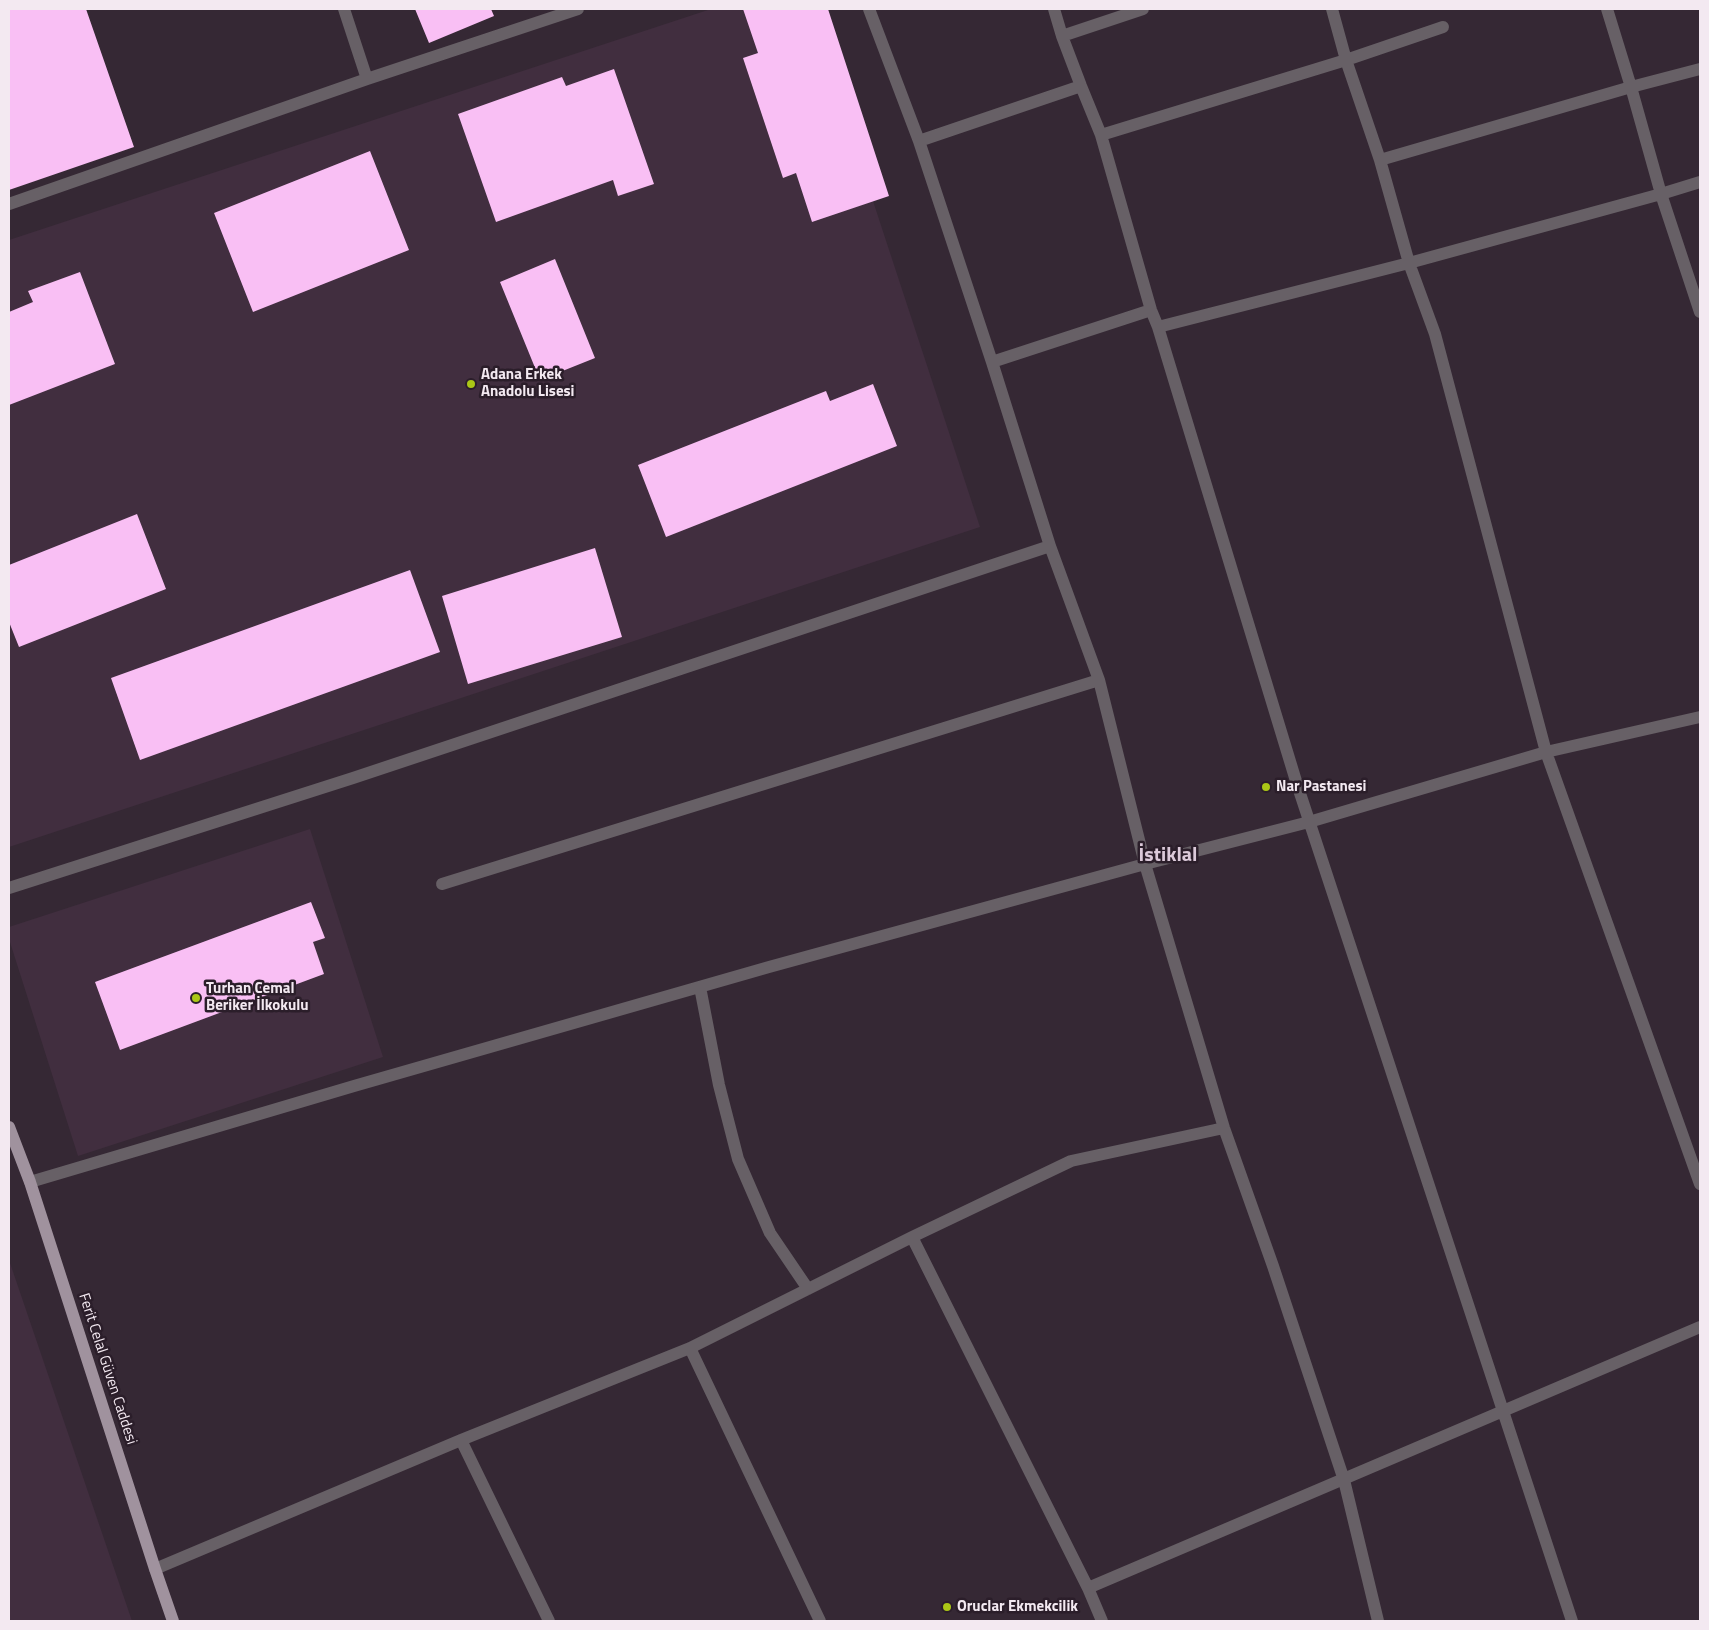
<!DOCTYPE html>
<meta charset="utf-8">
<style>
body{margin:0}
#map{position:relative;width:1709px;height:1630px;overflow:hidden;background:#352834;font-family:"Titillium Web",sans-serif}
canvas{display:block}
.frame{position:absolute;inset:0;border:10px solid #f3e9f1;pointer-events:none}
</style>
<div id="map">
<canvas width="1709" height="1630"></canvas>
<div class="frame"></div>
</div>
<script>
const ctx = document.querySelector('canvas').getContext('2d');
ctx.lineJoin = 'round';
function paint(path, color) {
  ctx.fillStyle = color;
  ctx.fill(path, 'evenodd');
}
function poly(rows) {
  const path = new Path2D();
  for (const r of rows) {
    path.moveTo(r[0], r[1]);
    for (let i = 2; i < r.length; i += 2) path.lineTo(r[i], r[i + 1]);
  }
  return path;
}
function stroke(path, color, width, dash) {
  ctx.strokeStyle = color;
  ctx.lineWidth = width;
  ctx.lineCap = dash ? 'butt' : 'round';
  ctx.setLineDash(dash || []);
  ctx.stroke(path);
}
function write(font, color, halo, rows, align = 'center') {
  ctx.font = font + ' "Titillium Web",sans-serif';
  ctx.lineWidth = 5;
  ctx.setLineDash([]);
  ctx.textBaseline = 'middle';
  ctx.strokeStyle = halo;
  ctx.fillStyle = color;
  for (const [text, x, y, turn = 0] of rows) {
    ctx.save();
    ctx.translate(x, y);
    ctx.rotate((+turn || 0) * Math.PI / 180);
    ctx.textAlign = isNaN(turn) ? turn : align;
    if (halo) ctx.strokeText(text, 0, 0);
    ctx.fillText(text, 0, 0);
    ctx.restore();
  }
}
paint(poly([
 [711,9,810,9,980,527,9,847,9,240],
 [310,829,383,1057,78,1156,9,939,9,927],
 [9,1260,132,1621,9,1621]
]), '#412e3f');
paint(poly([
 [9,9,86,9,134,147,9,190],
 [415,9,491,9,494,16,429,43],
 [743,9,828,9,889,196,812,222,796,173,783,178,743,58,758,53],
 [614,69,654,184,618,196,613,180,496,222,458,114,562,77,566,86],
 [370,151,409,250,253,312,214,213],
 [555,259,595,358,540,380,500,282],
 [80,272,115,364,9,405,9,312,33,302,28,291],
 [873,384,897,446,666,537,638,465,826,391,830,401],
 [137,514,166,589,19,647,9,622,9,565],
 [595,548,622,637,468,684,442,596],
 [410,570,440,652,140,760,111,678],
 [311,902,325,938,313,942,324,974,120,1050,95,982]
]), '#f9bff4');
stroke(poly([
 [344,9,367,79],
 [869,9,919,141,992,362,1050,546,1099,680,1145,864,1224,1128,1273,1266,1344,1480,1378,1621],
 [1054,9,1062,36,1081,86,1101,135,1151,310,1158,327,1296,781,1572,1621],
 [1332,9,1346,60,1380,160,1409,263,1435,334,1546,752,1700,1184],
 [1607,9,1631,87,1661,194,1700,312],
 [1062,36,1143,9],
 [1101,135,1346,60,1443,27],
 [919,141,1081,86],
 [1380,160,1631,87,1700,69],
 [9,204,367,79,578,9],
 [1158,327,1409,263,1661,194,1700,182],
 [992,362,1151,310],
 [442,884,1099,680],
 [9,888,353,778,1050,546],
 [700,987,719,1085,738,1159,770,1233,808,1289],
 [30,1182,354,1086,769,967,1145,864,1309,822,1546,752,1700,717],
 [912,1237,1088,1588,1102,1621],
 [690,1348,820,1621],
 [461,1440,549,1621],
 [155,1569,461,1440,690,1348,912,1237,1071,1161,1224,1128],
 [1088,1588,1700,1327]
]), '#676066', 12);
stroke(poly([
 [9,1127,30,1182,155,1569,173,1621]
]), '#a0929e', 12);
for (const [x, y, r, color] of [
 [471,384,5,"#abc716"],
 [1266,787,5,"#abc716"],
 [196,998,5,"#abc716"],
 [947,1607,5,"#abc716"]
]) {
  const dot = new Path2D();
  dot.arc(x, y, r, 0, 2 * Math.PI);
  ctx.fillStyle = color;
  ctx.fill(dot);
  stroke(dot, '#2b1e2a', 2);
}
write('bold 15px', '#f3e9f1', '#2b1e2a', [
 ["Adana Erkek",481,375],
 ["Anadolu Lisesi",481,392],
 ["Nar Pastanesi",1276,787],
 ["Turhan Cemal",206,989],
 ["Beriker İlkokulu",206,1006],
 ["Oruclar Ekmekcilik",957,1607]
], 'left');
write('15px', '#f3e9f1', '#2b1e2a', [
 ["Ferit Celal Güven Caddesi",107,1369,72]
]);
write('bold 20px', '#dccada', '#2b1e2a', [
 ["İstiklal",1168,856]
]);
</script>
